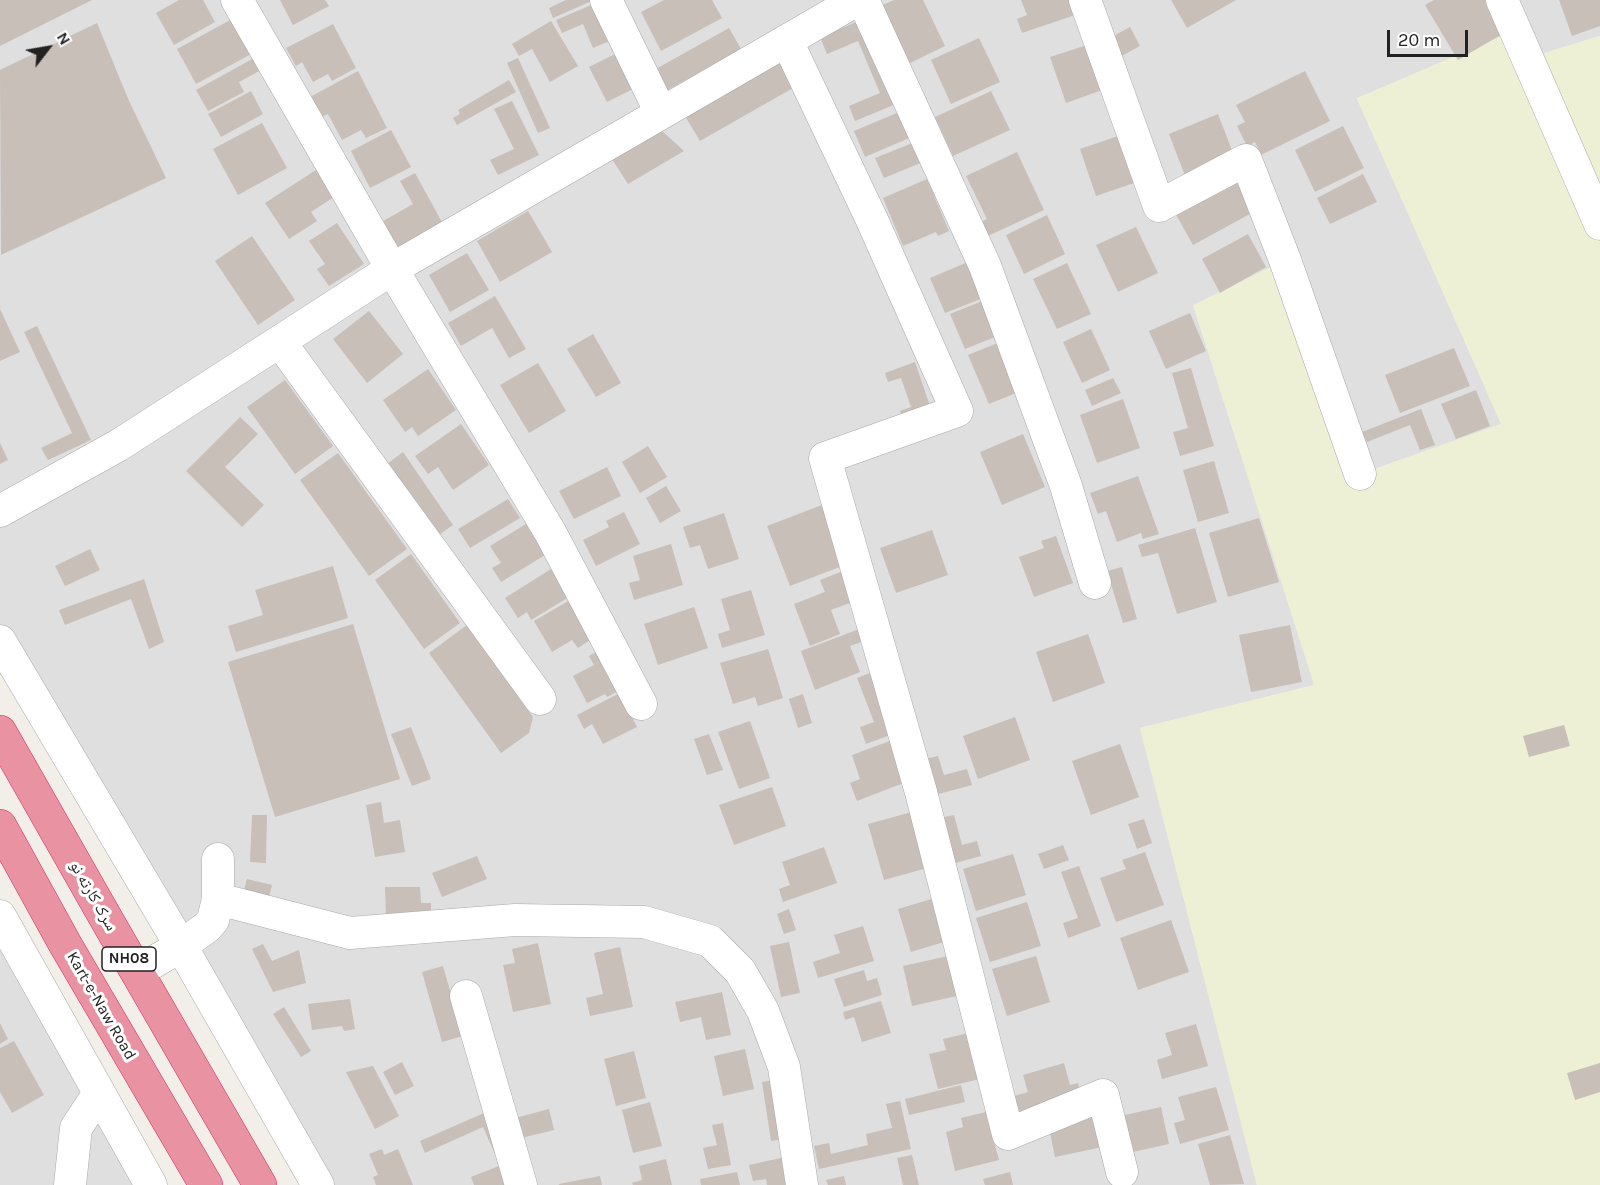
<!DOCTYPE html>
<meta charset="utf-8">
<style>
body{margin:0}
#map{position:relative;width:1600px;height:1185px;overflow:hidden;background:#f2efe9;font-family:Karla,sans-serif}
canvas{display:block}
.north{position:absolute;left:18px;top:18px;width:60px;height:60px;-webkit-text-stroke:4px #fff;paint-order:stroke;rotate:59deg;font-size:16px;font-weight:700;line-height:24px;text-align:center;color:#222}
.north::after{content:'';display:block;margin:auto;width:21px;height:27px;background:#222;clip-path:polygon(50% 0,100% 100%,50% 72%,0 100%)}
.scale{position:absolute;left:1387px;top:30px;width:81px;height:27px;box-sizing:border-box;border:3px solid #222;border-top:0;padding-left:8px;font-size:18px;line-height:21px;white-space:nowrap;color:#222;-webkit-text-stroke:4px #fff;paint-order:stroke}
</style>
<div id="map">
<canvas width="1600" height="1185"></canvas>
<div class="north">N</div>
<div class="scale">20 m</div>
</div>
<script>
const ctx = document.querySelector('canvas').getContext('2d');
ctx.lineJoin = 'round';
function paint(path, color) {
  ctx.fillStyle = color;
  ctx.fill(path, 'evenodd');
}
function poly(rows) {
  const path = new Path2D();
  for (const r of rows) {
    path.moveTo(r[0], r[1]);
    for (let i = 2; i < r.length; i += 2) path.lineTo(r[i], r[i + 1]);
  }
  return path;
}
function stroke(path, color, width, dash) {
  ctx.strokeStyle = color;
  ctx.lineWidth = width;
  ctx.lineCap = dash ? 'butt' : 'round';
  ctx.setLineDash(dash || []);
  ctx.stroke(path);
}
function write(font, color, halo, rows, align = 'center') {
  ctx.font = font + ' Karla,"Noto Naskh Arabic",sans-serif';
  ctx.lineWidth = 6;
  ctx.setLineDash([]);
  ctx.textBaseline = 'middle';
  ctx.strokeStyle = halo;
  ctx.fillStyle = color;
  for (const [text, x, y, turn = 0] of rows) {
    ctx.save();
    ctx.translate(x, y);
    ctx.rotate((+turn || 0) * Math.PI / 180);
    ctx.textAlign = isNaN(turn) ? turn : align;
    if (halo) ctx.strokeText(text, 0, 0);
    ctx.fillText(text, 0, 0);
    ctx.restore();
  }
}
paint(poly([
 [0,0,1600,0,1600,36,1541,54,1357,99,1502,424,1360,474,1193,305,1315,685,1140,728,1257,1185,318,1185,0,641],
 [0,916,151,1185,0,1185]
]), '#e0dfdf');
paint(poly([
 [1502,36,1541,54,1600,36,1600,1185,1257,1185,1140,728,1314,685,1193,305,1285,260,1361,474,1501,424,1357,98]
]), '#eef0d5');
paint(poly([
 [0,0,92,0,0,46],
 [179,0,203,0,215,22,174,45,156,13],
 [280,0,325,0,329,6,293,25],
 [566,0,594,0,553,18,549,8],
 [664,0,712,0,722,18,661,51,641,12],
 [894,0,923,0,945,46,904,66,876,8],
 [1021,0,1069,0,1075,15,1022,33,1017,19,1027,15],
 [1171,0,1236,0,1187,28],
 [1434,0,1485,0,1504,33,1458,60,1425,5],
 [1559,0,1600,0,1600,26,1572,36],
 [596,3,612,40,593,48,583,24,562,33,556,20],
 [234,18,253,53,196,84,177,49],
 [866,18,901,102,855,121,849,106,880,93,858,41,827,54,820,37],
 [551,21,578,66,550,82,532,49,519,56,512,44],
 [97,23,129,101,166,178,1,255,0,70],
 [333,24,356,68,332,81,328,74,313,82,302,62,296,66,286,48],
 [1130,27,1140,46,1116,59,1106,40],
 [729,28,741,49,659,95,647,74],
 [979,38,1000,82,951,104,931,60],
 [1087,45,1102,90,1066,103,1050,57],
 [617,53,635,88,607,102,589,67],
 [254,58,261,70,239,82,244,92,208,111,196,90],
 [518,58,550,128,538,133,507,63],
 [785,58,800,84,700,141,685,116],
 [358,71,387,128,366,138,361,130,342,140,328,114,321,117,310,97],
 [1305,71,1330,121,1261,155,1255,142,1247,146,1237,126,1245,122,1236,105],
 [509,80,516,92,457,125,453,118,460,114,458,110],
 [251,91,263,114,221,137,208,114],
 [991,91,1010,130,953,156,935,117],
 [512,101,539,155,498,175,490,160,514,149,494,109],
 [904,110,914,136,865,157,854,131],
 [1218,114,1236,161,1187,181,1169,134],
 [262,123,287,168,238,195,213,149],
 [1343,126,1364,168,1315,192,1295,150],
 [391,130,411,167,370,188,351,151],
 [661,130,684,151,628,184,612,159],
 [1118,136,1134,183,1096,196,1080,149],
 [915,142,923,162,884,178,875,158],
 [1017,152,1044,210,975,242,968,228,987,219,966,176],
 [319,168,337,195,311,212,317,221,289,239,265,203],
 [415,173,443,224,387,256,371,228,413,204,400,181],
 [1363,174,1377,202,1330,224,1317,198],
 [927,179,949,231,938,236,936,232,903,246,883,198],
 [1242,179,1259,209,1193,245,1174,211,1202,196,1205,200],
 [528,211,552,252,500,282,477,241],
 [1047,215,1065,254,1024,274,1006,235],
 [337,223,364,264,329,286,317,269,325,264,309,241],
 [1136,227,1158,273,1118,292,1096,245],
 [1248,234,1266,267,1220,293,1202,259],
 [252,236,295,300,258,325,215,261],
 [467,253,489,290,450,312,429,275],
 [968,262,983,298,945,313,930,278],
 [1067,263,1091,314,1057,329,1033,279],
 [495,296,526,349,509,358,492,328,461,346,448,323],
 [985,300,1000,335,965,349,950,314],
 [0,309,20,352,0,361],
 [369,311,403,354,367,383,333,339],
 [1190,313,1206,351,1166,369,1149,331],
 [37,326,91,440,48,460,41,448,72,433,24,332],
 [1091,329,1110,370,1082,383,1063,342],
 [593,334,621,383,596,397,567,349],
 [1005,340,1026,389,989,404,968,355],
 [1454,348,1470,386,1400,413,1385,375],
 [915,362,932,412,904,422,900,411,911,407,901,378,888,382,885,373],
 [538,363,566,411,529,433,500,385],
 [1191,368,1214,446,1180,456,1173,432,1188,428,1172,373],
 [428,369,456,410,418,436,412,427,405,432,383,400],
 [1113,378,1121,393,1092,406,1085,390],
 [285,380,333,446,295,474,247,407],
 [1476,390,1490,426,1456,439,1441,404],
 [1123,399,1140,448,1097,463,1080,415],
 [1421,409,1435,445,1420,450,1410,425,1367,442,1362,432],
 [240,417,258,434,225,467,264,505,242,527,186,471],
 [461,424,489,465,453,490,438,467,428,474,415,456],
 [1023,434,1045,487,1002,505,980,452],
 [0,443,8,460,0,464],
 [648,446,667,477,640,493,622,462],
 [403,452,453,525,436,537,387,464],
 [338,453,407,549,369,576,300,480],
 [1214,461,1229,513,1198,522,1183,470],
 [607,467,621,496,574,519,559,491],
 [1138,476,1159,534,1143,539,1141,533,1117,542,1106,511,1098,514,1090,493],
 [666,486,681,511,660,523,646,498],
 [508,499,520,518,470,548,458,529],
 [822,505,845,565,790,586,767,526],
 [624,512,640,544,596,566,583,540,609,527,606,521],
 [724,513,739,559,708,569,700,545,690,548,683,527],
 [1259,518,1279,582,1228,597,1209,533],
 [526,524,545,555,501,582,492,568,501,563,490,546],
 [1195,528,1217,602,1177,614,1158,553,1142,557,1138,545],
 [932,530,948,575,896,593,880,548],
 [1056,536,1073,583,1034,597,1019,557,1044,548,1041,541],
 [671,544,683,585,634,600,629,583,640,580,633,556],
 [90,549,100,570,65,586,55,566],
 [411,554,460,623,424,649,375,580],
 [333,566,348,618,236,652,228,626,263,615,255,590],
 [1122,567,1137,619,1123,623,1107,571],
 [551,569,569,597,531,620,527,612,518,618,505,598],
 [843,571,855,601,831,610,840,634,810,646,794,604,825,592,820,580],
 [144,579,164,642,149,649,131,599,65,625,59,610],
 [751,590,765,635,722,648,718,634,730,630,721,599],
 [570,600,593,638,578,648,572,640,552,652,534,621],
 [694,607,708,648,658,665,644,624],
 [353,624,400,779,275,817,228,662],
 [467,625,533,717,529,733,501,753,429,653],
 [1290,625,1302,682,1251,692,1239,635],
 [862,628,867,640,850,646,860,672,815,690,801,651],
 [1088,634,1105,683,1053,702,1036,652],
 [601,649,622,689,607,697,605,694,587,703,573,676,594,665,589,656],
 [768,649,783,698,758,706,755,697,733,704,720,663],
 [870,673,893,734,866,744,860,727,874,722,857,678],
 [620,693,637,727,603,744,592,724,584,729,577,715],
 [803,694,812,723,798,728,789,699],
 [1015,717,1030,760,978,779,963,736],
 [750,721,770,778,739,789,718,732],
 [1564,725,1570,746,1529,757,1523,736],
 [411,727,431,779,412,786,391,734],
 [709,734,723,770,707,775,694,739],
 [895,739,911,780,857,801,850,783,860,779,852,755],
 [1120,744,1139,797,1091,815,1072,761],
 [938,756,944,775,967,769,972,785,931,796,921,760],
 [772,787,786,826,734,845,719,805],
 [381,802,384,823,400,820,405,852,375,857,366,805],
 [912,812,927,868,884,880,868,824],
 [252,815,267,815,266,863,250,862],
 [954,815,962,845,977,841,981,856,952,864,940,818],
 [1144,819,1152,843,1137,849,1128,824],
 [1063,845,1069,860,1044,869,1038,854],
 [824,847,837,883,783,902,779,889,790,885,782,862],
 [1145,852,1164,905,1116,922,1100,878,1126,869,1122,860],
 [1013,854,1026,895,976,911,963,869],
 [477,856,487,879,442,897,432,873],
 [1079,866,1101,926,1068,938,1063,923,1078,918,1061,872],
 [247,879,272,885,268,901,243,894],
 [385,887,420,887,421,903,431,903,431,916,386,917],
 [935,898,947,941,911,952,898,909],
 [1027,902,1041,946,990,962,976,918],
 [789,909,796,930,784,934,777,914],
 [1171,920,1189,972,1138,990,1120,938],
 [863,926,874,961,818,978,813,962,840,953,834,935],
 [789,942,800,993,781,997,770,946],
 [538,943,551,1004,513,1012,503,965,515,963,512,949],
 [263,944,272,961,299,950,306,983,273,992,252,949],
 [620,947,633,1007,590,1016,586,998,603,994,594,953],
 [948,956,957,996,912,1006,903,966],
 [1036,956,1050,1002,1007,1016,992,969],
 [443,966,463,1036,442,1042,422,972],
 [864,970,867,981,877,978,882,995,844,1007,834,979],
 [722,992,731,1035,706,1040,701,1017,680,1022,675,1002],
 [350,999,355,1029,344,1031,342,1026,312,1030,308,1004],
 [881,1001,891,1033,862,1042,854,1017,845,1020,843,1012],
 [284,1007,311,1051,301,1057,273,1014],
 [0,1023,8,1039,0,1044],
 [1196,1024,1208,1066,1162,1079,1157,1060,1172,1055,1165,1033],
 [969,1033,980,1079,938,1089,929,1054,946,1050,943,1039],
 [14,1041,44,1095,12,1113,0,1092,0,1048],
 [745,1049,754,1089,723,1096,714,1056],
 [634,1051,646,1098,616,1106,604,1059],
 [402,1062,414,1086,395,1095,383,1072],
 [1064,1063,1070,1085,1078,1083,1082,1098,1020,1116,1014,1096,1028,1092,1023,1075],
 [1600,1063,1600,1092,1575,1100,1567,1073],
 [373,1066,399,1116,375,1129,346,1072],
 [781,1079,789,1138,771,1141,762,1082],
 [961,1085,965,1102,909,1115,905,1099],
 [1216,1087,1229,1130,1180,1144,1174,1123,1185,1120,1178,1097],
 [900,1101,911,1149,819,1169,814,1146,829,1143,831,1154,868,1145,866,1134,892,1128,886,1104],
 [650,1102,662,1146,633,1153,622,1110],
 [1161,1107,1169,1144,1124,1154,1116,1117],
 [549,1109,554,1130,513,1140,508,1120],
 [491,1110,503,1153,495,1154,483,1127,425,1153,420,1141],
 [986,1112,999,1160,955,1171,946,1132,963,1127,961,1118],
 [1099,1112,1107,1146,1055,1157,1048,1123],
 [723,1123,731,1165,708,1169,703,1148,717,1145,712,1125],
 [1230,1135,1244,1184,1210,1185,1198,1144],
 [382,1149,384,1155,398,1149,413,1185,376,1185,373,1177,378,1175,369,1154],
 [912,1155,919,1185,903,1185,897,1158],
 [790,1156,796,1185,767,1185,766,1179,753,1181,749,1165],
 [666,1159,672,1185,633,1185,632,1183,642,1180,639,1166],
 [499,1166,507,1185,474,1185,471,1177],
 [737,1172,740,1185,701,1185,700,1179],
 [1010,1172,1013,1185,985,1185,983,1179],
 [600,1176,602,1185,559,1185,559,1184],
 [844,1176,846,1185,828,1185,826,1180]
]), '#c7bfb8');
const minor = poly([
 [237,0,392,269,550,532,641,704],
 [606,0,661,113],
 [863,0,985,266,1066,486,1095,583],
 [1085,0,1159,206,1246,160,1285,260,1360,474],
 [1502,0,1600,224],
 [787,41,872,220,957,411,825,458,921,792,1008,1134,1103,1095,1122,1172],
 [280,342,540,699],
 [0,511,119,445,392,269,857,0],
 [0,641,181,946,318,1185],
 [218,899,350,933,515,920,644,922,710,941,740,971,763,1011,784,1067,802,1185],
 [0,916,151,1185],
 [137,972,181,946,207,927,213,920,218,899,218,859],
 [466,996,521,1185],
 [70,1185,76,1128,99,1093]
]);
const highway = poly([
 [0,732,108,922,260,1185],
 [0,826,65,944,206,1185]
]);
stroke(minor, '#a9a9a9', 33);
stroke(highway, '#dc2a67', 34);
stroke(minor, '#fff', 32);
stroke(highway, '#e892a2', 33);
for (const [x, y, w] of [
 [129,959,54]
]) {
  const box = new Path2D();
  box.roundRect(x - w / 2, y - 12, w, 24, 4.5);
  ctx.fillStyle = '#fff';
  ctx.fill(box);
  stroke(box, '#222', 1.5);
}
write('bold 15px', '#222', null, [
 ["NH08",129,959]
]);
write('16px', '#222', '#fff', [
 ["سرک کارته نو",93,896,60],
 ["Kart-e-Naw Road",101,1006,60]
]);
</script>
